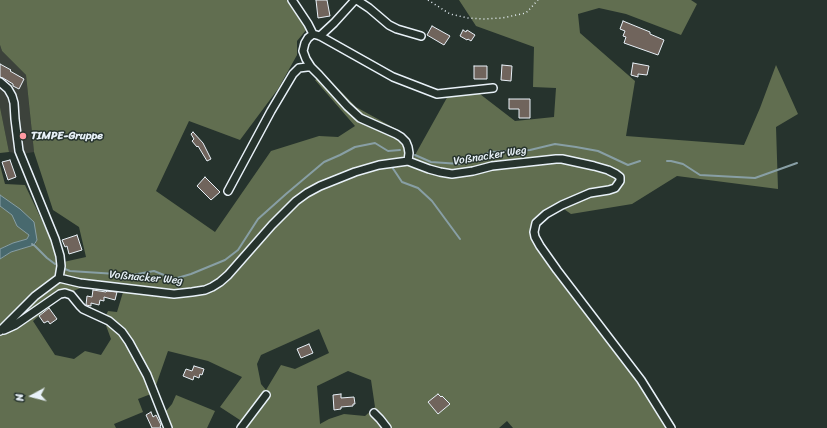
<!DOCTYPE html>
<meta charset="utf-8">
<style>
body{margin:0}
#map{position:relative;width:827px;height:428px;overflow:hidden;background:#26332d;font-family:Sriracha,sans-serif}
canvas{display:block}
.north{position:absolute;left:12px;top:376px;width:40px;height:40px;-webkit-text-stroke:3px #26332d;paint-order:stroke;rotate:263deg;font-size:11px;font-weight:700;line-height:16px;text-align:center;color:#e8f1f8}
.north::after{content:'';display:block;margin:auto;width:14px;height:18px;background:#e8f1f8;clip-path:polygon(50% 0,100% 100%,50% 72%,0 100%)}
</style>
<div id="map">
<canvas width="827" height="428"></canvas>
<div class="north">N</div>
</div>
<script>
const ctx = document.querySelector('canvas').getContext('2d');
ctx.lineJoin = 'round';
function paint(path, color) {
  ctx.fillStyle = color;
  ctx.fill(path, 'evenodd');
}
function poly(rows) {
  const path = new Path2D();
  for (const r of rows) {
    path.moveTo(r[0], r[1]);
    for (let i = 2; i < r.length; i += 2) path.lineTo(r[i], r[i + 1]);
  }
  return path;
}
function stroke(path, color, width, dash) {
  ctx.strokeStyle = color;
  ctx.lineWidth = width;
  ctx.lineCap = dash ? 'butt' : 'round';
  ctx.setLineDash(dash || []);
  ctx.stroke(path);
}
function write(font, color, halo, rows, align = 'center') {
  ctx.font = font + ' Sriracha,sans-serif';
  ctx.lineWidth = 3;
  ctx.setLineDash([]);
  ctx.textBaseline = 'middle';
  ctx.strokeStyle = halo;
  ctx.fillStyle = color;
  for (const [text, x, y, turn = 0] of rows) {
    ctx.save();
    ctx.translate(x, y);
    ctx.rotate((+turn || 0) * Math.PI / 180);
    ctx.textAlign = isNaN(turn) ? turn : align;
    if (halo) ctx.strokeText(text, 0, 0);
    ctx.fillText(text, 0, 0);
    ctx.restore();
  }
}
paint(poly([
 [0,45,2,51,26,75,34,152,22,154,9,152,0,107]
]), '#3c423b');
paint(poly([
 [0,0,288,0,307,29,297,41,297,55,278,89,240,140,189,121,156,191,215,232,271,151,319,136,338,137,355,126,315,80,324,74,356,107,396,129,410,164,449,94,476,91,515,121,554,117,556,88,533,87,534,47,476,26,459,0,691,0,697,4,681,35,626,14,599,8,578,14,580,33,635,81,626,136,744,145,760,108,776,65,798,114,776,127,778,189,677,176,632,204,571,214,558,205,536,219,533,238,642,385,668,428,513,428,507,421,499,428,238,428,243,422,220,407,242,377,208,361,168,351,155,388,156,392,138,399,143,412,114,424,116,428,0,428,0,333,33,303,32,299,0,325,0,259,11,252,36,244,30,235,27,239,13,243,0,249,0,165,5,184,25,185,56,250,59,263,86,257,79,227,53,210,34,152,26,75,2,51,0,45],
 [88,285,124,289,117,312,108,311,104,320,111,339,101,355,85,351,74,359,55,355,33,321,61,296],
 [319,329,329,353,295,369,281,365,266,390,261,384,257,364,261,355],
 [348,371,371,380,375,407,365,416,344,414,329,419,320,424,317,386],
 [0,107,9,152,0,153],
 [176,395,215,411,207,428,166,428,161,414,166,411,172,404]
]), '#616e50');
const water = poly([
 [0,195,20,209,34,222,37,240,34,245,11,252,0,259,0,249,13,243,27,239,29,235,17,226,12,215,0,206,0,195]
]);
paint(water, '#48696e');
stroke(water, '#889fa5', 1);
stroke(poly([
 [415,155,431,162,460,164,491,152,530,150,555,144,576,147,598,151,628,165,640,161],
 [667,161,671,161,683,164,700,175,755,178,797,163],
 [392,167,402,182,418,188,432,201,460,239],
 [32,244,35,246,47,258,55,264],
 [65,269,70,271,132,275,154,271,174,279,191,274,225,260,238,250,258,219,286,194,324,162,340,155,355,147,375,143,388,151,400,150]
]), '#889fa5', 2);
const building = poly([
 [316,0,327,0,330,16,318,18,316,0],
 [623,21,650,32,650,34,664,40,658,55,624,43,626,37,623,36,625,31,620,29,623,21],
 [432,26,450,36,444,45,427,35,432,26],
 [463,30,466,32,467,30,475,35,471,41,468,39,467,40,460,36,463,30],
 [633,63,649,66,647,75,638,74,638,77,631,75,633,63],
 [0,64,11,70,10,71,24,79,19,89,13,86,13,84,3,78,0,77,0,64],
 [502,65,512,66,511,81,501,80,502,65],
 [474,66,487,66,487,79,474,79,474,66],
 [509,99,530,99,530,118,519,118,519,109,509,109,509,99],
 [193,132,203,143,211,159,207,161,198,146,197,147,192,141,194,139,191,134,193,132],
 [10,160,16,177,8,180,2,162,10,160],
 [205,177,220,192,211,200,197,186,205,177],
 [77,235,82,250,69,254,67,246,65,247,62,240,77,235],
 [93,290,106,292,107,291,117,292,115,300,104,297,104,301,100,300,99,305,91,303,91,306,86,305,87,296,92,297,93,290],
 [49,308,57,319,50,324,48,321,44,323,39,316,49,308],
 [309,344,313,353,301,358,297,349,309,344],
 [194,366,204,369,202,375,200,374,199,378,194,376,193,380,183,376,186,369,192,371,194,366],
 [341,394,341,398,354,397,355,404,353,404,353,406,341,407,341,409,334,410,333,395,341,394],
 [438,394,441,397,442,396,450,404,438,414,428,402,438,394],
 [151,412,153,417,156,415,161,425,160,426,161,428,152,428,146,415,151,412]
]);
paint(building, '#70645c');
stroke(building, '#e8f1f8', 1);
const minor = poly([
 [292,0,308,24,313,34,320,36,393,77,437,94,493,88],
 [357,0,369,8,389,25,397,29,421,36],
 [313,34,308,38,305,43,303,51,306,59,311,67,319,75,347,106,360,118,396,134,401,137,406,142,408,147,409,153,408,161],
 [320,36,334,23,355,0],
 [0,82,8,89,12,96,14,103,15,119,19,151,55,239,60,256,61,266,59,278,35,296,0,331],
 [228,191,271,111,293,74,299,68,307,67,311,67],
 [59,278,80,283,174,294,192,292,205,290,212,287,220,282,228,275,272,225,296,201,307,193,320,186,355,172,379,165,408,161,429,169,440,172,452,174,473,171,492,166,556,159,562,159,594,166,608,170,616,174,620,177,620,181,615,188,609,190,590,193,562,205,546,214,536,223,534,232,535,237,540,246,557,270,641,380,671,428],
 [4,330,15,325,60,294,65,293,71,295,80,306,83,309,109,321,122,332,129,342,147,375,168,428],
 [374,413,380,419,387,428],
 [241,428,266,395]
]);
stroke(minor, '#e8f1f8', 10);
stroke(poly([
 [428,0,450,14,468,18,484,19,502,18,526,13,538,0]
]), '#e8f1f8', 1.5, [1, 3]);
stroke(minor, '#26332d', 7);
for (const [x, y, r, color] of [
 [23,136,4,"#ff9aa2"]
]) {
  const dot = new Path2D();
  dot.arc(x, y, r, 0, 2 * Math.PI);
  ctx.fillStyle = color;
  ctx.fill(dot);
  stroke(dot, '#26332d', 1.5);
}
write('bold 11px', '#e8f1f8', '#26332d', [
 ["TIMPE-Gruppe",31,136]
], 'left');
write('11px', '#e8f1f8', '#26332d', [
 ["Voßnacker Weg",490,156,-9],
 ["Voßnacker Weg",146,278,5]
]);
</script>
